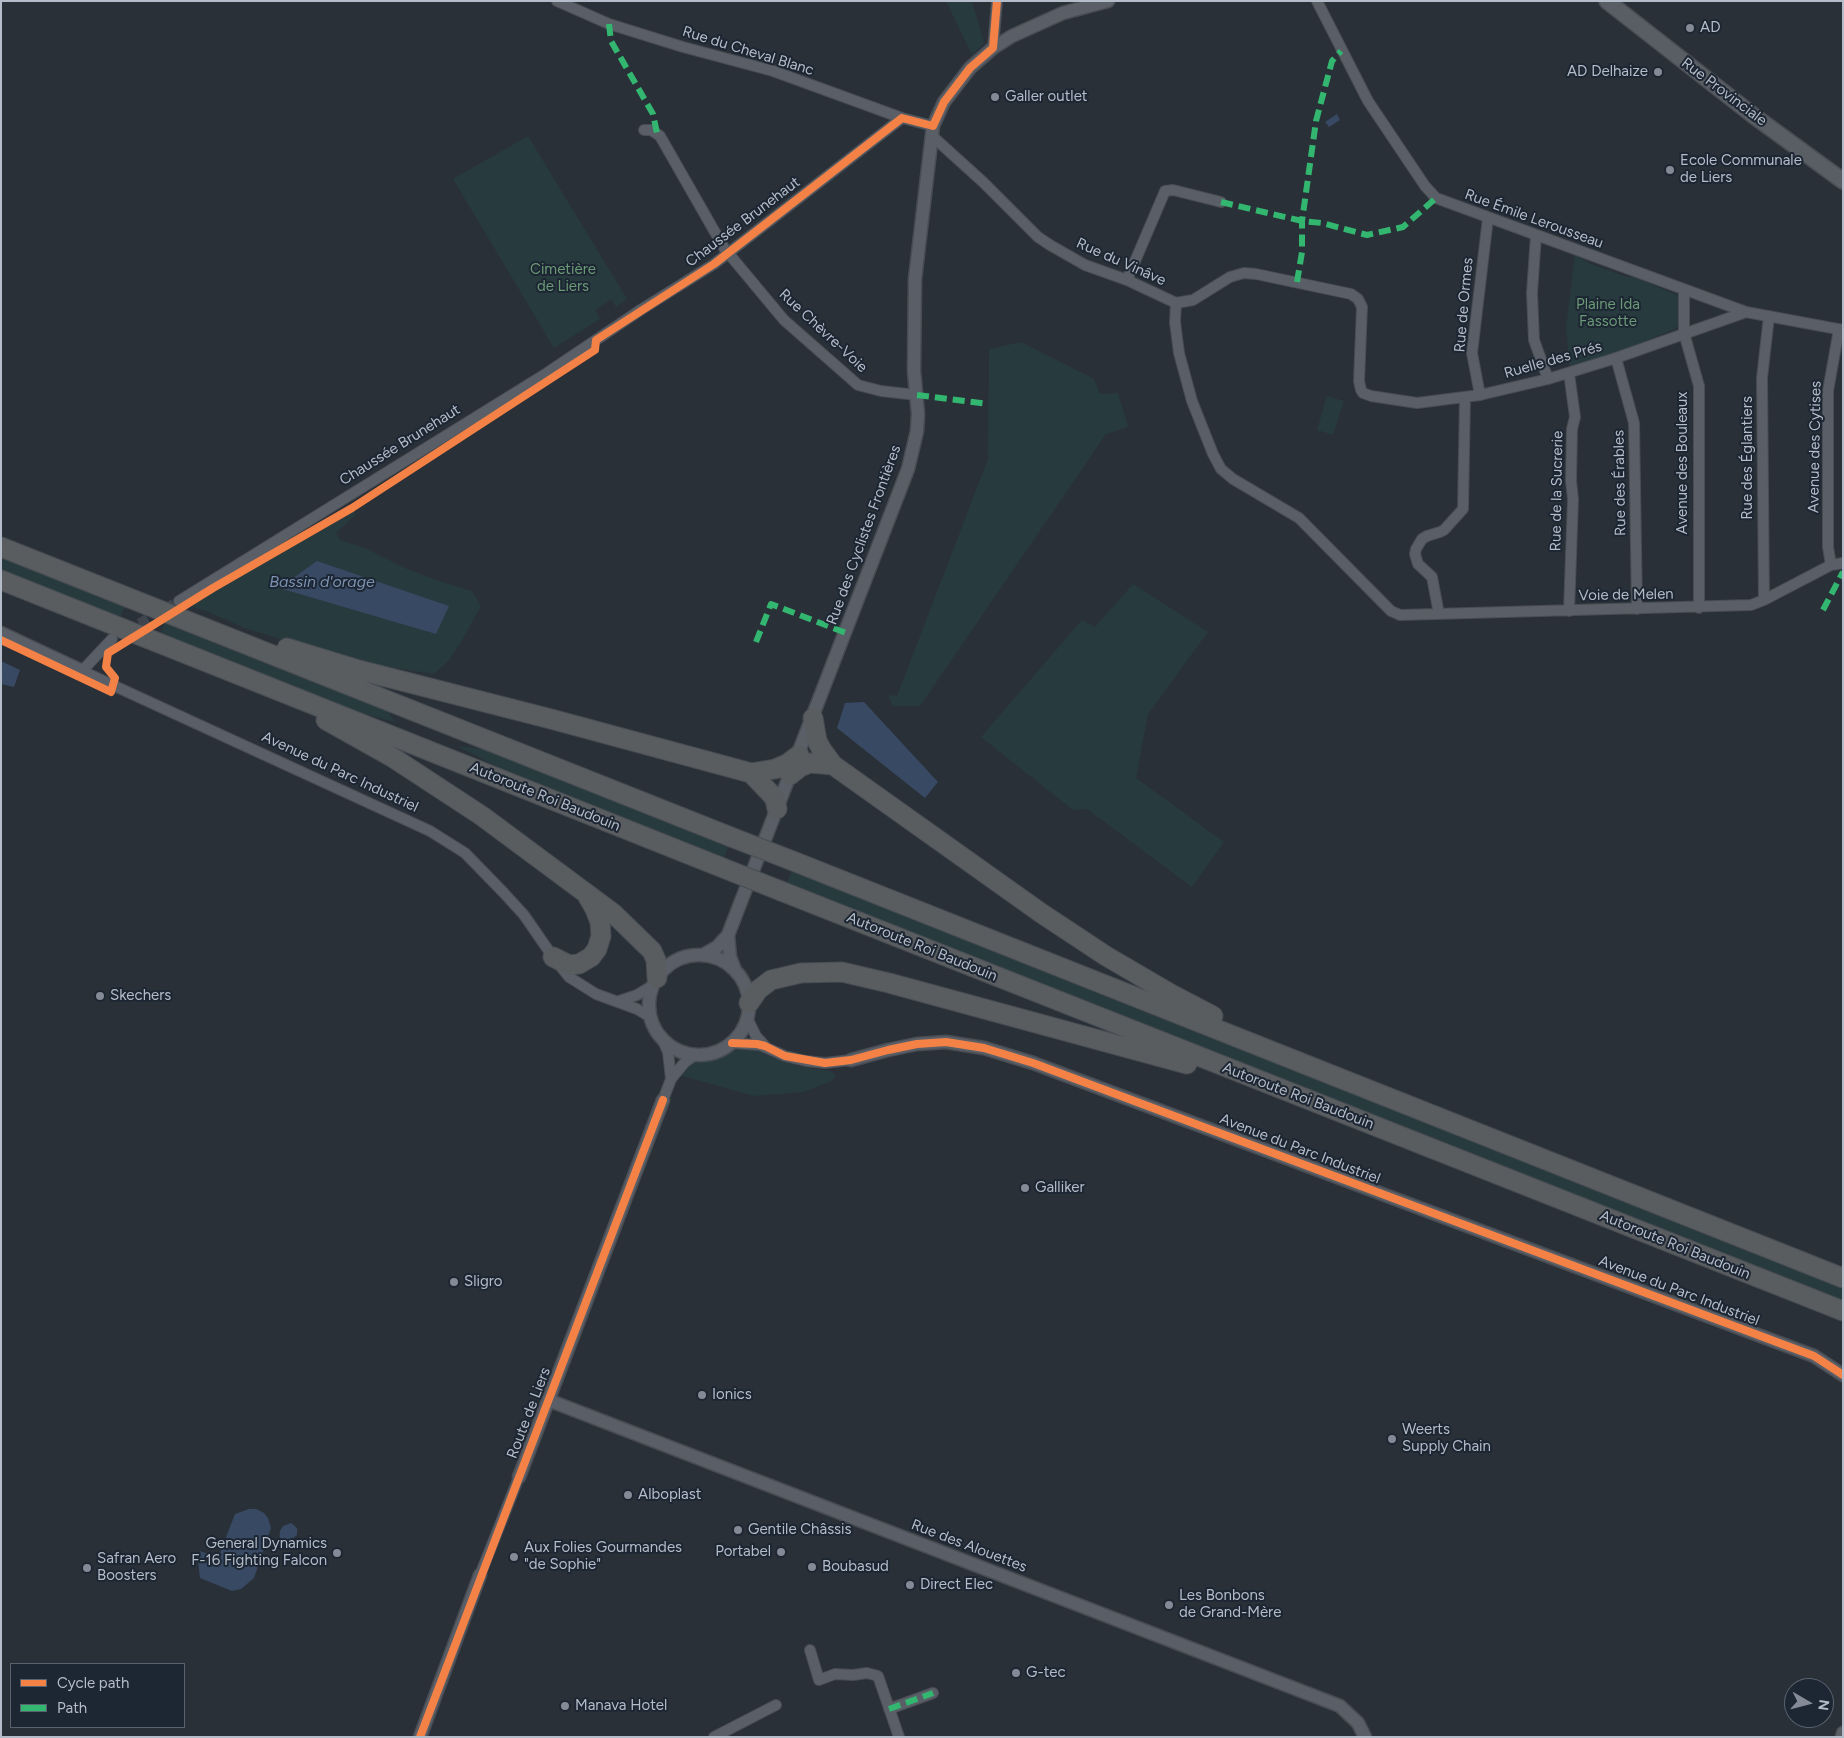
<!DOCTYPE html>
<meta charset="utf-8">
<style>
body{margin:0}
#map{position:relative;width:1844px;height:1738px;overflow:hidden;background:#2a3038;font-family:Figtree,sans-serif}
canvas{display:block}
.frame{position:absolute;inset:0;border:2px solid #b4bcc9;pointer-events:none}
.legend{position:absolute;left:10px;top:1663px;width:175px;height:65px;box-sizing:border-box;background:#1d2633;border:1px solid #59626f;margin:0;padding:6px 9px;list-style:none;font-size:15px;color:#b4bcc9}
.legend li{display:flex;align-items:center;gap:10px;height:25px}
.legend b{width:25px;border:1px solid #59626f}
.north{position:absolute;left:1784px;top:1678px;width:50px;height:50px;box-sizing:border-box;background:#1d2633;border:1px solid #59626f;border-radius:50%;rotate:98deg;font-size:14px;font-weight:700;line-height:20px;text-align:center;color:#b4bcc9}
.north::after{content:'';display:block;margin:auto;width:18px;height:22px;background:#848b96;clip-path:polygon(50% 0,100% 100%,50% 72%,0 100%)}
</style>
<div id="map">
<canvas width="1844" height="1738"></canvas>
<div class="frame"></div>
<ul class="legend">
<li><b style="height:6px;background:#f48246"></b>Cycle path</li>
<li><b style="height:6px;background:#33b770"></b>Path</li>
</ul>
<div class="north">N</div>
</div>
<script>
const ctx = document.querySelector('canvas').getContext('2d');
ctx.lineJoin = 'round';
function paint(path, color) {
  ctx.fillStyle = color;
  ctx.fill(path, 'evenodd');
}
function poly(rows) {
  const path = new Path2D();
  for (const r of rows) {
    if (r.length === 3) {
      path.moveTo(r[0] + r[2], r[1]);
      path.arc(r[0], r[1], r[2], 0, 2 * Math.PI);
      continue;
    }
    path.moveTo(r[0], r[1]);
    for (let i = 2; i < r.length; i += 2) path.lineTo(r[i], r[i + 1]);
  }
  return path;
}
function stroke(path, color, width, dash) {
  ctx.strokeStyle = color;
  ctx.lineWidth = width;
  ctx.lineCap = dash ? 'butt' : 'round';
  ctx.setLineDash(dash || []);
  ctx.stroke(path);
}
function write(font, color, halo, rows, align = 'center') {
  ctx.font = font + ' Figtree,sans-serif';
  ctx.lineWidth = 4;
  ctx.setLineDash([]);
  ctx.textBaseline = 'middle';
  ctx.strokeStyle = halo;
  ctx.fillStyle = color;
  for (const [text, x, y, turn = 0] of rows) {
    ctx.save();
    ctx.translate(x, y);
    ctx.rotate((+turn || 0) * Math.PI / 180);
    ctx.textAlign = isNaN(turn) ? turn : align;
    if (halo) ctx.strokeText(text, 0, 0);
    ctx.fillText(text, 0, 0);
    ctx.restore();
  }
}
paint(poly([
 [946,1,972,1,984,43,972,55],
 [528,136,627,299,616,307,611,299,595,310,600,319,554,348,453,179],
 [1575,255,1593,265,1627,277,1634,277,1677,295,1679,299,1680,321,1677,327,1674,329,1639,344,1570,370,1566,328],
 [1021,342,1094,379,1100,394,1118,393,1128,427,1106,434,920,706,893,706,888,695,897,696,988,459,989,349],
 [1327,396,1344,401,1333,435,1317,430],
 [352,508,356,514,336,533,340,540,367,549,405,568,439,581,472,591,481,606,461,642,449,660,434,674,382,666,309,648,245,628,206,611,185,605],
 [1,553,126,603,119,621,1,574],
 [1133,584,1208,632,1148,714,1136,778,1224,842,1192,887,1087,809,1073,810,981,737,1082,620,1095,627],
 [166,619,384,706,395,722,342,708,159,637],
 [457,746,497,751,730,842,723,861,521,779],
 [793,868,1843,1284,1843,1305,786,885],
 [742,1047,756,1048,764,1054,785,1062,802,1067,830,1071,836,1075,832,1081,803,1092,754,1096,679,1075,690,1063,721,1058]
]), '#273a3e');
paint(poly([
 [1337,114,1340,120,1329,127,1325,122],
 [317,561,449,606,436,634,279,588],
 [1,661,20,670,14,687,1,684],
 [864,702,938,782,925,798,837,728,845,703],
 [249,1509,256,1509,264,1513,268,1518,271,1528,254,1578,241,1589,232,1591,200,1578,198,1561,200,1551,218,1558,235,1514],
 [291,1523,297,1528,297,1535,293,1538,279,1543,280,1531,283,1526]
]), '#384963');
stroke(poly([
 [126,631,179,601]
]), '#3f454e', 10, [10, 5]);
const minor = poly([
 [557,1,609,24,683,47,773,71,902,118,933,126],
 [1317,1,1368,101,1425,186,1436,198,1746,312,1843,330],
 [993,48,997,1],
 [644,130,651,130,660,136,724,248,784,320,858,385,881,391,917,395],
 [931,135,983,182,1038,237,1050,245,1085,265,1127,280,1176,303,1175,322,1179,353,1192,401,1213,454,1221,469,1233,479,1299,518,1391,611,1400,615,1751,605,1764,600,1831,565,1843,563],
 [1536,235,1532,293,1534,340,1548,379],
 [1127,280,1165,191,1173,190,1221,202],
 [1684,290,1684,333,1699,386,1699,608],
 [1176,303,1193,300,1230,277,1244,273,1256,274,1351,294,1358,299,1362,307,1359,381,1361,390,1363,393,1371,396,1417,403,1480,395,1548,379,1616,358,1746,312],
 [1616,358,1634,423,1637,609],
 [1480,395,1472,353,1488,218],
 [1831,565,1828,547,1828,391,1839,329],
 [1764,600,1762,378,1769,316],
 [179,601,547,373,642,309,714,264,902,118],
 [1569,611,1573,499,1571,481,1572,429,1575,417,1569,373],
 [1439,614,1432,577,1418,564,1415,554,1416,549,1422,539,1427,536,1440,532,1444,530,1463,509,1465,397],
 [112,639,82,671,430,831,465,853,503,892,524,915,553,957,569,977,596,994,637,1009,650,1017],
 [619,1001,637,995,652,986],
 [747,1018,756,1036,765,1046],
 [663,1041,668,1052,671,1079],
 [732,1043,760,1045,785,1056,806,1061,825,1063,851,1060],
 [663,1100,671,1079,685,1062,695,1055],
 [480,1575,519,1477],
 [810,1650,819,1680,835,1674,853,1675,867,1673,878,1676,899,1737],
 [889,1709,933,1693],
 [714,1737,776,1705]
]);
const tertiary = poly([
 [1,633,82,671],
 [728,935,730,957,735,970],
 [699,1005,50],
 [703,955,717,947,728,935,908,469,917,431,918,414,914,371,915,279,933,126,944,102,970,68,993,48,1012,36,1063,13,1108,1],
 [851,1060,888,1050,917,1044,946,1042,984,1048,1033,1063,1814,1356,1843,1375],
 [548,1400,1340,1706,1358,1723,1365,1737],
 [519,1477,663,1100],
 [420,1737,480,1575],
 [1842,1737,1843,1733]
]);
const secondary = poly([
 [1607,1,1754,116,1843,181]
]);
const motorway = poly([
 [1,547,731,837],
 [1,580,718,866],
 [287,648,359,670,551,719,751,773,775,769,787,764,799,755],
 [813,718,817,741,822,750,833,765,1041,913,1106,956,1171,994,1213,1016],
 [326,720,392,757,482,816,614,914,652,951,656,960,657,978],
 [751,773,771,794,775,799,777,809],
 [790,775,800,767,810,763,833,765],
 [793,861,1843,1278],
 [781,891,1843,1311],
 [553,957,569,965,579,964,591,957,597,949,601,936,600,922,595,909,588,897],
 [749,1003,758,990,771,980,801,973,842,972,889,983,1187,1064]
]);
stroke(minor, '#484c53', 12);
stroke(tertiary, '#484c53', 15);
stroke(secondary, '#484c53', 18);
stroke(motorway, '#474c53', 21);
stroke(minor, '#5a5e66', 10);
stroke(tertiary, '#5a5e66', 12);
stroke(secondary, '#595d64', 15);
stroke(motorway, '#5a5d60', 19);
const motorwayBridge = poly([
 [731,837,793,861],
 [718,866,781,891]
]);
stroke(motorwayBridge, '#474c53', 21, []);
stroke(motorwayBridge, '#5a5d60', 19);
stroke(poly([
 [609,24,611,41,653,114,657,133],
 [1221,202,1302,221,1322,223,1367,235,1403,227,1436,198],
 [1297,282,1302,252,1302,221,1316,121,1332,61,1341,51],
 [917,395,988,404],
 [1823,610,1843,572],
 [756,642,771,604,846,633],
 [889,1709,933,1693]
]), '#33b770', 6, [12, 6]);
stroke(poly([
 [1,640,111,692,115,678,106,667,108,653,213,588,352,508,595,350,596,340,714,264,902,118,933,126,944,102,970,68,993,48,997,1],
 [732,1043,757,1044,765,1046,785,1056,825,1063,851,1060,888,1050,917,1044,946,1042,984,1048,1033,1063,1814,1356,1843,1375],
 [420,1737,663,1100]
]), '#f48246', 8);
for (const [x, y, r, color] of [
 [1690,28,5,"#848b96"],
 [1658,72,5,"#848b96"],
 [995,97,5,"#848b96"],
 [1670,170,5,"#848b96"],
 [100,996,5,"#848b96"],
 [1025,1188,5,"#848b96"],
 [454,1282,5,"#848b96"],
 [702,1395,5,"#848b96"],
 [1392,1439,5,"#848b96"],
 [628,1495,5,"#848b96"],
 [738,1530,5,"#848b96"],
 [781,1552,5,"#848b96"],
 [337,1553,5,"#848b96"],
 [514,1557,5,"#848b96"],
 [812,1567,5,"#848b96"],
 [87,1568,5,"#848b96"],
 [910,1585,5,"#848b96"],
 [1169,1605,5,"#848b96"],
 [1016,1673,5,"#848b96"],
 [565,1706,5,"#848b96"]
]) {
  const dot = new Path2D();
  dot.arc(x, y, r, 0, 2 * Math.PI);
  ctx.fillStyle = color;
  ctx.fill(dot);
  stroke(dot, '#1d2633', 2);
}
write('15px', '#b4bcc9', '#1d2633', [
 ["AD",1700,28],
 ["AD Delhaize",1648,72,"right"],
 ["Galler outlet",1005,97],
 ["Ecole Communale",1680,161],
 ["de Liers",1680,178],
 ["Skechers",110,996],
 ["Galliker",1035,1188],
 ["Sligro",464,1282],
 ["Ionics",712,1395],
 ["Weerts",1402,1430],
 ["Supply Chain",1402,1447],
 ["Alboplast",638,1495],
 ["Gentile Châssis",748,1530],
 ["General Dynamics",327,1544,"right"],
 ["F-16 Fighting Falcon",327,1561,"right"],
 ["Aux Folies Gourmandes",524,1548],
 ["\"de Sophie\"",524,1565],
 ["Portabel",771,1552,"right"],
 ["Safran Aero",97,1559],
 ["Boosters",97,1576],
 ["Boubasud",822,1567],
 ["Direct Elec",920,1585],
 ["Les Bonbons",1179,1596],
 ["de Grand-Mère",1179,1613],
 ["G-tec",1026,1673],
 ["Manava Hotel",575,1706]
], 'left');
write('15px', '#b4bcc9', '#1d2633', [
 ["Rue du Cheval Blanc",748,51,17],
 ["Rue Provinciale",1724,92,37],
 ["Rue Émile Lerousseau",1534,219,20],
 ["Chaussée Brunehaut",743,222,-37],
 ["Rue du Vinâve",1121,262,24],
 ["Rue de Ormes",1464,305,-85],
 ["Rue Chèvre-Voie",823,331,43],
 ["Ruelle des Prés",1553,360,-16],
 ["Chaussée Brunehaut",400,445,-32],
 ["Avenue des Cytises",1815,447,-89],
 ["Rue des Églantiers",1748,458,-90],
 ["Avenue des Bouleaux",1683,463,-90],
 ["Rue des Érables",1620,483,-91],
 ["Rue de la Sucrerie",1557,491,-89],
 ["Rue des Cyclistes Frontières",864,535,-70],
 ["Voie de Melen",1626,595,-1],
 ["Avenue du Parc Industriel",340,772,25],
 ["Autoroute Roi Baudouin",545,797,22],
 ["Autoroute Roi Baudouin",922,947,22],
 ["Autoroute Roi Baudouin",1298,1096,21],
 ["Avenue du Parc Industriel",1300,1149,21],
 ["Autoroute Roi Baudouin",1675,1245,22],
 ["Avenue du Parc Industriel",1679,1291,21],
 ["Route de Liers",529,1413,-69],
 ["Rue des Alouettes",969,1546,21]
]);
write('15px', '#6b9a76', '#1d2633', [
 ["Cimetière",563,270],
 ["de Liers",563,287],
 ["Plaine Ida",1608,305],
 ["Fassotte",1608,322]
]);
write('italic 16px', '#7c92b1', '#1d2633', [
 ["Bassin d'orage",322,582]
]);
</script>
